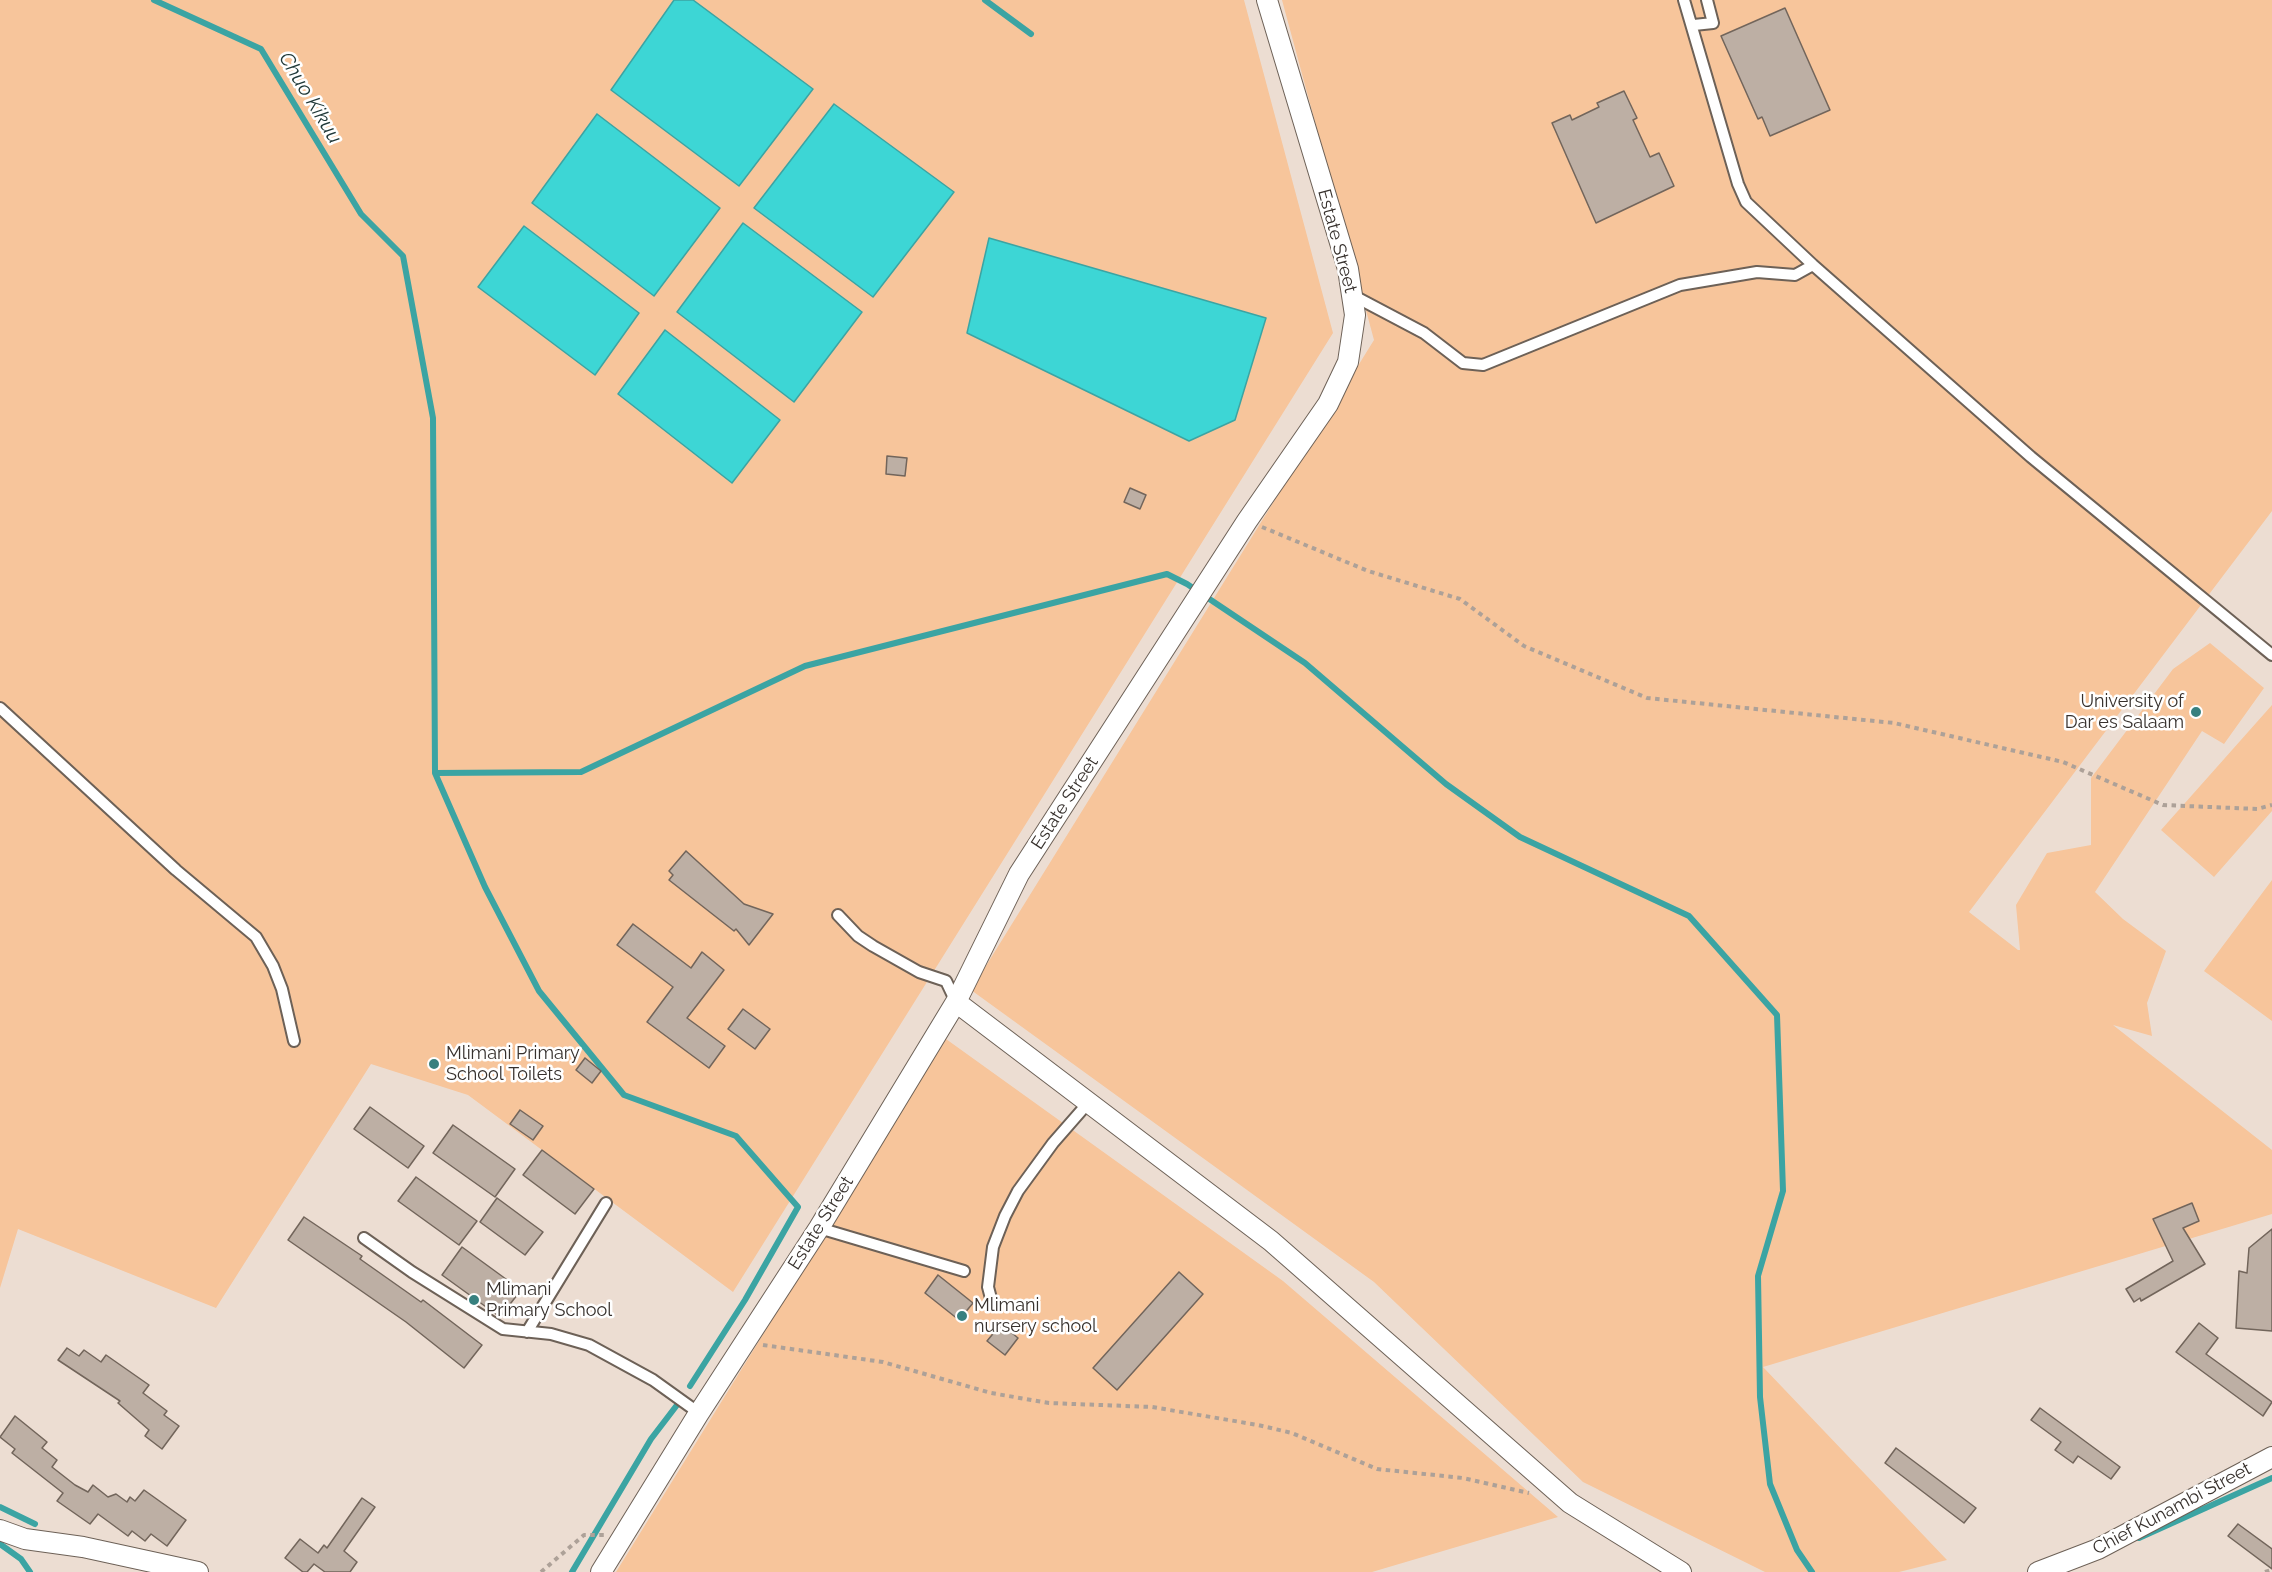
<!DOCTYPE html>
<style>
body{margin:0}
canvas{display:block;background:#ecddd2}
</style>
<canvas width="2272" height="1572"></canvas>
<script>
const ctx = document.querySelector('canvas').getContext('2d');
ctx.lineJoin = 'round';
function paint(path, color) {
  ctx.fillStyle = color;
  ctx.fill(path, 'evenodd');
}
function poly(rows) {
  const path = new Path2D();
  for (const r of rows) {
    path.moveTo(r[0], r[1]);
    for (let i = 2; i < r.length; i += 2) path.lineTo(r[i], r[i + 1]);
  }
  return path;
}
function stroke(path, color, width, dash) {
  ctx.strokeStyle = color;
  ctx.lineWidth = width;
  ctx.lineCap = dash ? 'butt' : 'round';
  ctx.setLineDash(dash || []);
  ctx.stroke(path);
}
function write(font, color, halo, rows, align = 'center') {
  ctx.font = font + ' Raleway,sans-serif';
  ctx.lineWidth = 5;
  ctx.setLineDash([]);
  ctx.textBaseline = 'middle';
  ctx.strokeStyle = halo;
  ctx.fillStyle = color;
  for (const [text, x, y, turn = 0] of rows) {
    ctx.save();
    ctx.translate(x, y);
    ctx.rotate((+turn || 0) * Math.PI / 180);
    ctx.textAlign = isNaN(turn) ? turn : align;
    if (halo) ctx.strokeText(text, 0, 0);
    ctx.fillText(text, 0, 0);
    ctx.restore();
  }
}
paint(poly([
 [0,0,1244,0,1333,333,733,1292,468,1095,371,1064,216,1308,18,1229,0,1288],
 [1282,0,2272,0,2272,511,1969,912,2018,950,2020,950,2016,905,2047,853,2091,845,2091,778,2173,669,2210,643,2264,688,2224,744,2202,731,2095,892,2123,919,2166,951,2147,1003,2152,1036,2113,1025,2272,1150,2272,1214,1763,1367,1947,1560,1899,1572,1765,1572,1583,1482,1374,1282,971,990,1374,340],
 [2272,705,2272,811,2214,877,2161,830],
 [2272,880,2272,1021,2204,971],
 [946,1039,1283,1281,1558,1517,1372,1572,616,1572]
]), '#f7c59b');
const water = poly([
 [674,0,693,0,813,89,739,186,611,90,674,0],
 [834,104,954,192,873,297,754,208,834,104],
 [597,114,720,208,654,296,532,203,597,114],
 [743,223,862,312,794,402,677,312,743,223],
 [524,226,639,313,595,375,478,287,524,226],
 [989,238,1266,318,1235,420,1189,441,967,333,989,238],
 [665,330,780,420,732,483,618,394,665,330]
]);
paint(water, '#3dd6d5');
stroke(water, '#3ba4a3', 1.5);
stroke(poly([
 [154,0,261,49,361,214,403,256,433,418,435,773,485,887,539,991,624,1095,736,1136,798,1207,745,1300,690,1386],
 [985,0,1031,34],
 [435,773,581,772,805,666,1167,574,1187,584,1305,663,1446,784,1520,837,1689,916,1777,1015,1783,1191,1758,1276,1760,1397,1770,1484,1797,1550,1812,1572],
 [0,1507,35,1524],
 [2139,1538,2272,1478],
 [0,1544,21,1559,30,1572],
 [572,1572,651,1439,677,1405]
]), '#3ba4a3', 6);
const building = poly([
 [1785,8,1830,110,1770,136,1762,117,1758,119,1721,36,1785,8],
 [1624,91,1637,118,1633,120,1650,157,1659,153,1674,186,1596,223,1552,123,1570,115,1572,120,1599,107,1597,103,1624,91],
 [887,456,907,458,905,476,886,474,887,456],
 [1130,488,1146,495,1140,509,1124,502,1130,488],
 [686,851,744,904,773,914,749,945,736,929,734,931,669,880,673,875,669,871,686,851],
 [633,924,691,968,702,952,724,970,687,1018,725,1046,709,1068,647,1022,673,987,617,945,633,924],
 [743,1009,770,1029,755,1049,728,1029,743,1009],
 [585,1058,601,1071,592,1083,576,1070,585,1058],
 [370,1107,424,1146,408,1168,354,1129,370,1107],
 [520,1110,543,1126,533,1140,510,1124,520,1110],
 [453,1125,515,1169,495,1197,433,1153,453,1125],
 [542,1150,594,1189,575,1214,523,1175,542,1150],
 [416,1177,477,1221,459,1245,398,1201,416,1177],
 [497,1198,543,1232,525,1255,480,1222,497,1198],
 [2192,1203,2199,1221,2183,1228,2205,1264,2141,1301,2140,1298,2134,1302,2126,1289,2173,1261,2153,1219,2192,1203],
 [304,1217,362,1256,360,1259,421,1302,423,1300,482,1345,464,1368,406,1322,288,1240,304,1217],
 [2272,1229,2272,1331,2236,1328,2239,1271,2247,1273,2249,1248,2272,1229],
 [462,1247,521,1290,500,1317,442,1275,462,1247],
 [1179,1272,1203,1294,1117,1390,1093,1368,1179,1272],
 [938,1275,973,1303,959,1320,925,1293,938,1275],
 [2199,1323,2218,1338,2206,1354,2272,1402,2263,1416,2176,1352,2199,1323],
 [1001,1324,1018,1338,1005,1355,987,1341,1001,1324],
 [67,1348,79,1356,84,1350,101,1362,106,1355,149,1385,143,1393,167,1411,164,1415,179,1426,162,1449,145,1436,149,1430,118,1403,120,1401,58,1360,67,1348],
 [2040,1408,2120,1467,2111,1479,2078,1456,2073,1463,2055,1450,2061,1442,2031,1420,2040,1408],
 [15,1416,47,1442,42,1448,57,1460,52,1467,75,1485,88,1492,93,1485,108,1497,116,1494,127,1502,130,1497,135,1501,144,1490,186,1520,167,1546,151,1534,145,1541,132,1531,128,1536,98,1514,90,1524,57,1501,63,1493,12,1453,15,1449,0,1437,15,1416],
 [1896,1448,1976,1508,1964,1523,1885,1463,1896,1448],
 [362,1498,375,1507,344,1551,357,1562,350,1572,325,1572,314,1564,307,1572,303,1572,285,1558,300,1539,318,1553,324,1545,327,1548,362,1498],
 [2238,1524,2272,1549,2272,1569,2228,1536,2238,1524]
]);
paint(building, '#bdafa4');
stroke(building, '#72655b', 1.5);
const lane = poly([
 [1684,0,1738,184,1746,202,1813,265,2031,457,2272,655],
 [1694,25,1713,23,1707,0],
 [1352,295,1424,333,1463,363,1483,365,1680,285,1757,272,1795,275,1813,265],
 [0,708,176,870,256,937,273,966,282,989,294,1041],
 [838,915,858,936,873,946,919,972,946,981,956,1002],
 [819,1228,964,1271],
 [364,1238,412,1272,503,1329,551,1334,589,1345,653,1380,699,1413],
 [993,1306,988,1287,993,1247,1005,1216,1018,1191,1053,1143,1088,1103],
 [527,1332,606,1203]
]);
const street = poly([
 [956,1002,1271,1241,1570,1503,1681,1572],
 [0,1530,25,1539,83,1547,198,1572],
 [601,1572,699,1413,819,1228,956,1002,1019,874,1247,521,1328,404,1348,362,1355,315,1348,269,1267,0],
 [2038,1572,2098,1549,2272,1457]
]);
stroke(lane, '#6d6157', 14);
stroke(street, '#6d6157', 22);
stroke(poly([
 [1262,527,1368,571,1460,599,1524,646,1647,698,1894,723,2063,762,2163,805,2257,809,2272,805],
 [763,1345,883,1362,991,1393,1049,1403,1152,1407,1258,1425,1292,1433,1377,1469,1463,1478,1529,1493],
 [541,1572,584,1535,604,1535],
 [2265,1572,2271,1570]
]), '#ada198', 4, [4.5, 4.5]);
stroke(lane, '#fff', 10);
stroke(street, '#fff', 20);
for (const [x, y, r, color] of [
 [2196,712,6,"#37807f"],
 [434,1064,6,"#37807f"],
 [474,1300,6,"#37807f"],
 [962,1316,6,"#37807f"]
]) {
  const dot = new Path2D();
  dot.arc(x, y, r, 0, 2 * Math.PI);
  ctx.fillStyle = color;
  ctx.fill(dot);
  stroke(dot, '#fff', 2);
}
write('18px', '#37312d', '#fff', [
 ["Estate Street",1337,241,75],
 ["Estate Street",1065,803,-57],
 ["Estate Street",821,1223,-58],
 ["Chief Kunambi Street",2172,1509,-28]
]);
write('18px', '#37312d', '#fff', [
 ["University of",2184,702,"right"],
 ["Dar es Salaam",2184,723,"right"],
 ["Mlimani Primary",446,1054],
 ["School Toilets",446,1075],
 ["Mlimani",486,1290],
 ["Primary School",486,1311],
 ["Mlimani",974,1306],
 ["nursery school",974,1327]
], 'left');
write('italic 20px', '#203838', '#fff', [
 ["Chuo Kikuu",310,98,59]
]);
</script>
